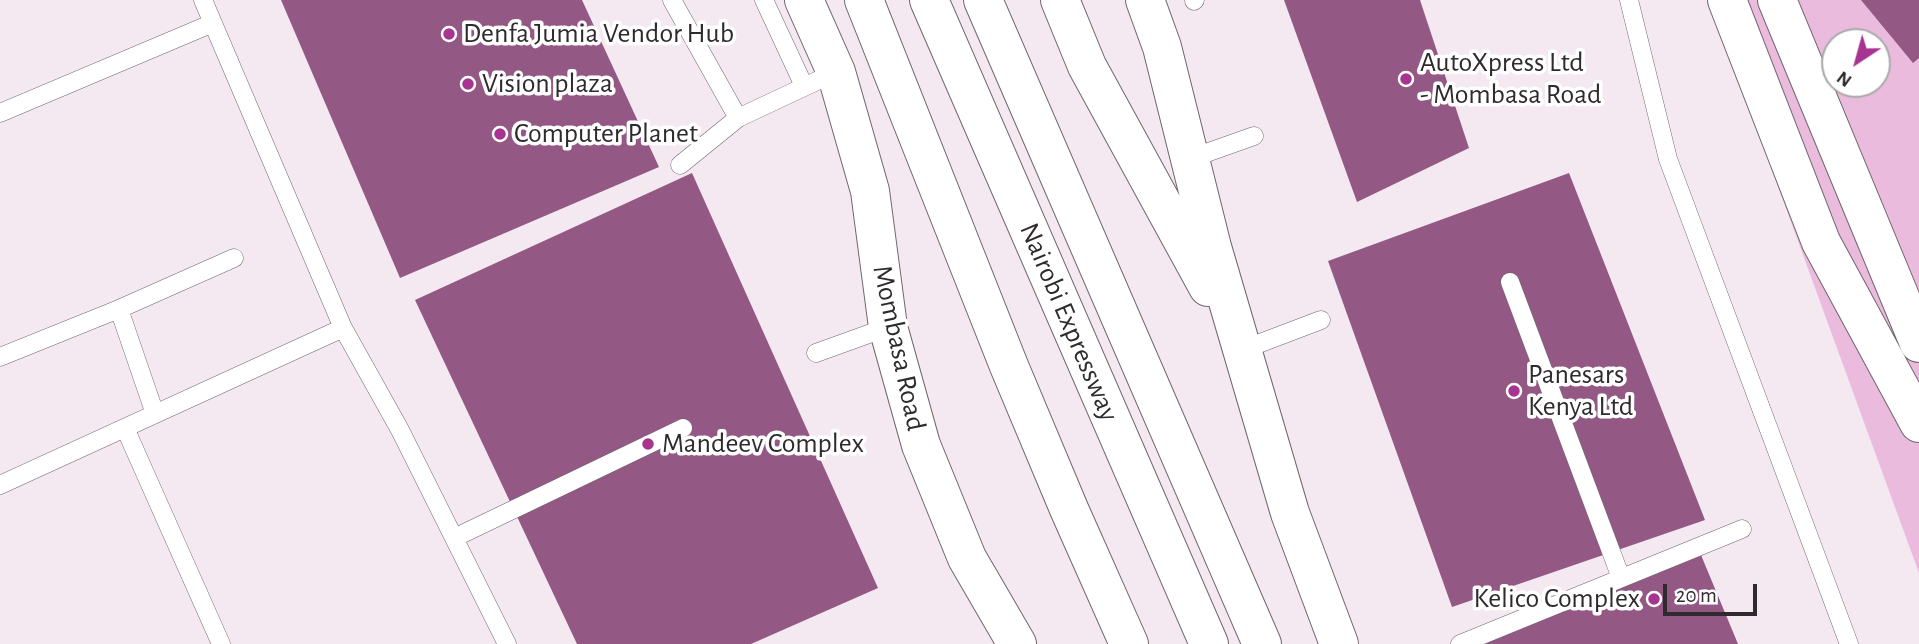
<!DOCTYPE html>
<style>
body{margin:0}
#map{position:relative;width:1919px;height:644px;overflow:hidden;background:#f4e9f1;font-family:"Alegreya Sans",sans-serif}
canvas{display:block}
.north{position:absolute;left:1821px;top:28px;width:70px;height:70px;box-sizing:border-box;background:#fff;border:2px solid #abaaab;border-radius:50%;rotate:216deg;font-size:19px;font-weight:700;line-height:28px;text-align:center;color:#2e2a2d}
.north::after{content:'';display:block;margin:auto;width:24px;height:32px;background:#a63490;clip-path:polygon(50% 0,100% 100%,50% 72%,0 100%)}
.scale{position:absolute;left:1663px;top:584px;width:94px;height:32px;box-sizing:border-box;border:4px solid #2e2a2d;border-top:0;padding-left:9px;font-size:21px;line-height:24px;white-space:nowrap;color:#2e2a2d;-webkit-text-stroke:5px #fff;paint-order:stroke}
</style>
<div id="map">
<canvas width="1919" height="644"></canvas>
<div class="north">N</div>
<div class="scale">20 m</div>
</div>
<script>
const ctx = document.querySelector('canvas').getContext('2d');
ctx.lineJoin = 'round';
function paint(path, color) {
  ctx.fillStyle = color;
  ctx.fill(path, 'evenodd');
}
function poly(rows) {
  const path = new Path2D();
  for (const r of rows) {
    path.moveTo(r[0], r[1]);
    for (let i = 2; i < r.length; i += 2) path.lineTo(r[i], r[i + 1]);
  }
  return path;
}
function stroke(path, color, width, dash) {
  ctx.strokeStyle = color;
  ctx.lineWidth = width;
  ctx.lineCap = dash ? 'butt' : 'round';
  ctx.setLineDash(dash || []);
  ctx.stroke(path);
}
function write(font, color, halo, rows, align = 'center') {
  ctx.font = font + ' "Alegreya Sans",sans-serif';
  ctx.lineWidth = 7;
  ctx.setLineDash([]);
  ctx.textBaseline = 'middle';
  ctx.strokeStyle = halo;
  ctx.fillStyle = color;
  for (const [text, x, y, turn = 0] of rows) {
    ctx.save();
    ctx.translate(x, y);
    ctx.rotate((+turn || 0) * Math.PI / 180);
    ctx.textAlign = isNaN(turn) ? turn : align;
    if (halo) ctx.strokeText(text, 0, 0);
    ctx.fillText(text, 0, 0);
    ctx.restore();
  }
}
paint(poly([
 [1710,0,1919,0,1919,573],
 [1835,42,1877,42,1877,84,1835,84]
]), '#eabbdc');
paint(poly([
 [281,0,582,0,659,167,400,278],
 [1284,0,1420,0,1469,148,1357,202],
 [1861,0,1919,0,1919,58,1913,63],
 [692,173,878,588,751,644,577,644,415,300],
 [1569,173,1705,520,1452,607,1328,261],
 [1701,555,1738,644,1476,644]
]), '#945885');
const lane = poly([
 [203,0,343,328,400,430,507,644],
 [672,0,738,118],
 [764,0,804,86],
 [1629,0,1668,159,1849,644],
 [1194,1,1195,0],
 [0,113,213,23],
 [1192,158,1254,136],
 [680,165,738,118,836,72],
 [1510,282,1621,578],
 [119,309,155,414],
 [1242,350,1321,320],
 [816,353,888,327],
 [0,357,119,309,234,258],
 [125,428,221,644],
 [0,485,343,328],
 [454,538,683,428],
 [1460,644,1742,529]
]);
const primary = poly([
 [1727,0,1821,242,1919,423],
 [1777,0,1919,343]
]);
const highway = poly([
 [804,0,836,72,870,191,888,327,921,445,967,558,1017,644],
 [864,0,1009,366,1069,509,1129,644],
 [929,0,1209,644],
 [983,0,1262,644],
 [1060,0,1087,66,1208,287],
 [1145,0,1162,47,1212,247,1290,513,1339,644]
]);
stroke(lane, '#6f666c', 19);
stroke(primary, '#6f666c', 40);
stroke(highway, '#6f666c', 40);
stroke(lane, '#fff', 18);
stroke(primary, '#fff', 38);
stroke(highway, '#fff', 38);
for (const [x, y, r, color] of [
 [449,34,7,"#a63490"],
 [1406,79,7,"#a63490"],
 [468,84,7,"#a63490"],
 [500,134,7,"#a63490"],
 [1514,391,7,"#a63490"],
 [648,444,7,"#a63490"],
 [1654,599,7,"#a63490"]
]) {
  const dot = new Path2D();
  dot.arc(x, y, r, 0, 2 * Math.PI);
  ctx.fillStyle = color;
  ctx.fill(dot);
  stroke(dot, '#fff', 2.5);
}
write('28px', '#2e2a2d', '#fff', [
 ["Denfa Jumia Vendor Hub",463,34],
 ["AutoXpress Ltd",1420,63],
 ["- Mombasa Road",1420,95],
 ["Vision plaza",482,84],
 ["Computer Planet",514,134],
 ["Panesars",1528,375],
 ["Kenya Ltd",1528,407],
 ["Mandeev Complex",662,444],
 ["Kelico Complex",1640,599,"right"]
], 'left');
write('28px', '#2e2a2d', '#fff', [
 ["Nairobi Expressway",1069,322,67],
 ["Mombasa Road",899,348,78]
]);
</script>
